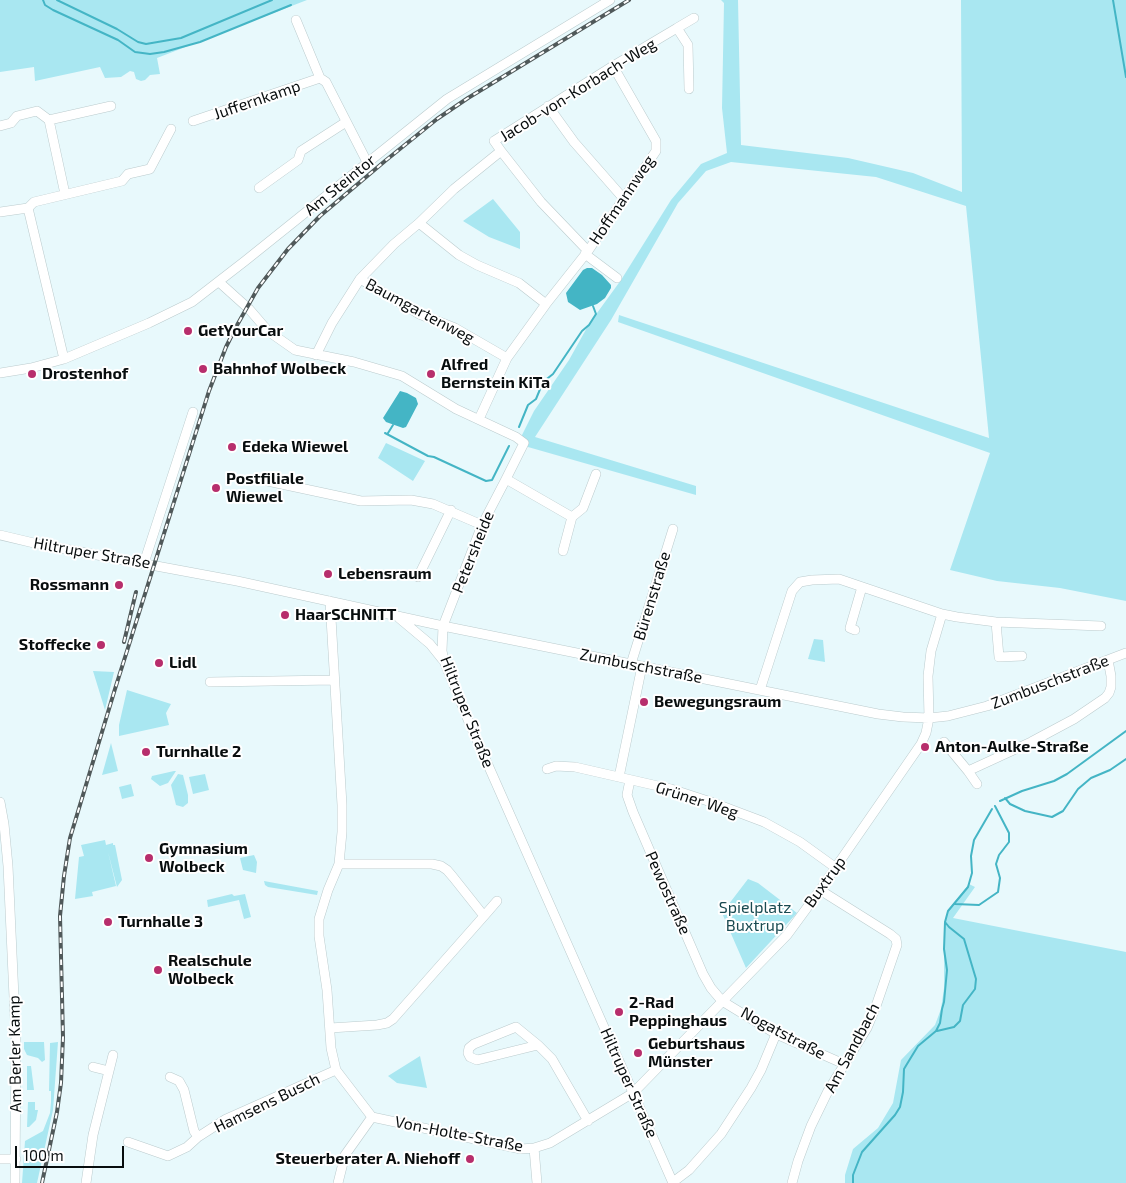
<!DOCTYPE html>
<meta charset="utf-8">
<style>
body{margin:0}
#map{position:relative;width:1126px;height:1183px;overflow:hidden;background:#e8f9fc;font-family:"Exo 2",sans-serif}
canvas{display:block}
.scale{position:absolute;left:15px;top:1146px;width:109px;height:22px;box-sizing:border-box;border:2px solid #080d0e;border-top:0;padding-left:6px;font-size:15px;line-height:18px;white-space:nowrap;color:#080d0e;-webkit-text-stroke:4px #fff;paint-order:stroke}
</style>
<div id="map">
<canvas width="1126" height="1183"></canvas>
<div class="scale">100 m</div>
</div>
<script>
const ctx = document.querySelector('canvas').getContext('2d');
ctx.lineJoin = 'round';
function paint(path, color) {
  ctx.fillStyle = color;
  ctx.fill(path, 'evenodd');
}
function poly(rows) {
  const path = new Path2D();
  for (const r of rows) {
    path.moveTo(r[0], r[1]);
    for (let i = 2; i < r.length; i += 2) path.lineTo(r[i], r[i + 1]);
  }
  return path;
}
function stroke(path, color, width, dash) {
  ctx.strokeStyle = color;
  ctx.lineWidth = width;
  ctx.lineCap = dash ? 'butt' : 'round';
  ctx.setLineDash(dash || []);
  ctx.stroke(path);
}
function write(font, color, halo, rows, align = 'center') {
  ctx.font = font + ' "Exo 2",sans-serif';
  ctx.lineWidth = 4;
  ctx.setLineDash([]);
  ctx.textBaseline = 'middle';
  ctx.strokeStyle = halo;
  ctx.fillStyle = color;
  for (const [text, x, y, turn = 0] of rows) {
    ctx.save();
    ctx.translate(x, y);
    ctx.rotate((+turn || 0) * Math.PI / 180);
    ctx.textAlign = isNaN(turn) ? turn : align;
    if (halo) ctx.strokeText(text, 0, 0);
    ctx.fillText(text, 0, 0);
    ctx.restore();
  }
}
paint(poly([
 [0,0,307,0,157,58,160,74,150,75,145,80,141,81,136,79,134,72,130,71,121,77,105,78,100,67,35,81,34,67,0,72],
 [721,0,738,0,741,145,848,158,913,173,962,192,961,0,1126,0,1126,601,1060,588,997,581,950,570,990,453,618,322,619,315,989,438,966,206,876,177,731,162,706,171,678,203,611,320,535,437,696,486,696,495,528,447,520,439,534,411,569,360,589,324,621,280,671,200,701,164,727,153,722,108,724,3],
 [493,199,520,232,520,249,489,237,463,221],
 [386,443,425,461,413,481,378,458],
 [814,639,823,640,825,662,808,659],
 [93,671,114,672,105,710],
 [127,690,171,704,166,713,169,725,119,736,119,725],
 [111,743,118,771,102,775],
 [174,771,176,771,168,783,160,786,151,779,152,776],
 [178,774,183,775,188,795,188,803,183,807,176,805,171,785],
 [205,774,209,790,193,794,189,777],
 [131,784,134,796,122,799,119,787],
 [105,840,106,845,113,843,113,845,115,845,122,880,117,887,108,852,116,886,92,892,93,896,75,899,79,857,84,856,81,845],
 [254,855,257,862,256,873,243,870,240,858],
 [748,879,758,883,797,913,746,968,722,913],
 [264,881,318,891,317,895,268,887,265,885],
 [969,884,975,887,953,918,1126,952,1126,1183,845,1183,845,1175,853,1149,878,1128,893,1103,901,1060,935,1025,941,1009,944,988,944,946,945,923,948,910],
 [232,894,234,896,245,894,251,917,244,919,239,900,208,907,207,900],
 [24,1042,44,1042,45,1060,42,1062,38,1058,27,1055,24,1049],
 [58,1042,53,1110,37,1183,22,1183,25,1141,43,1131,50,1113,51,1102,51,1091,49,1091,50,1043],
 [420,1056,427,1088,397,1083,388,1076],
 [27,1066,31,1066,34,1090,27,1090],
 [28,1102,35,1102,35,1110,38,1110,36,1120,29,1127,27,1127]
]), '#a9e7f1');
paint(poly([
 [587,268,592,268,602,275,611,285,611,288,605,298,597,304,580,310,568,302,566,293,583,270],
 [400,391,407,393,416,398,418,404,406,427,403,428,386,422,383,418]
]), '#44b5c5');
stroke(poly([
 [43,0,45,5,53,10,118,40,135,52,150,54,164,52,200,42,291,5],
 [57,0,117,29,138,42,146,44,181,38,272,0],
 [1113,0,1126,77],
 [519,427,528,405,536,399,543,382,553,374,582,331,589,325,596,314,593,306],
 [385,433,428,456,434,457,486,481,492,480,509,446],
 [388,433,393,425],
 [1005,798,1010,804,1025,811,1052,817,1063,811,1078,789,1091,778,1110,770,1126,759],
 [1000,801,1022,791,1054,781,1067,774,1126,731],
 [955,904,979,905,998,892,1000,878,996,864,999,855,1009,842,1009,833,995,806],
 [937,1031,954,1027,960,1021,963,1005,975,989,976,979,964,939,949,927,945,922],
 [853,1183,853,1175,862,1152,895,1115,900,1107,903,1092,904,1069,907,1064,918,1046,936,1031,940,1023,942,1009,944,1002,947,970,944,949,945,922,948,911,968,887,972,873,971,856,974,840,992,809]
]), '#44b5c5', 2);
const minor = poly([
 [296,20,320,78],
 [677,28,694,18],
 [548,106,574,142,624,199],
 [49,120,111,106],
 [193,121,320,78,326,82,367,162],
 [0,126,11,123,17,116,37,111,49,120,65,194],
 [501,151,541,202,588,251],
 [259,188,298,160,301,151,346,122],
 [28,208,64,359],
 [0,212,28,208,34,202,122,181,128,174,150,169,171,129],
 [419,223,459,255,477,265,519,283,546,304],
 [585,254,617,278],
 [360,279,419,314,455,328,507,358],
 [219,282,249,309,268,331,295,350,354,362,402,376,456,409,516,437,524,443,506,479],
 [316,355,332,323,360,279,394,244,419,223,454,189,501,151,494,141,613,66,677,28,688,45,689,89],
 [0,373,31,368,64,359,149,323,192,302,245,261,447,99,610,0],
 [479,419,507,358,546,304,588,251,656,151,656,141,613,66],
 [258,479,361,501,411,500,433,504,482,525],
 [572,517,506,479,482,525,443,626,442,651,444,661,469,722,673,1183],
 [0,535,38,544,237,581,443,626,878,714,903,717,929,718,948,716,987,706,1126,653],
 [563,551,572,517,583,508,596,474],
 [144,563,193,412],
 [418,577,451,510],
 [330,601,342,805,342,832,339,864,328,890,319,919,319,936,327,990,331,1048,336,1070,372,1117,521,1149,534,1148,550,1143,633,1093,787,935,820,890,921,744,926,733,929,718,928,676,931,651,942,614],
 [399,618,430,644,442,659],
 [996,622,999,657,1022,656],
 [855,630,850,628,862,587],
 [631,664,673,529],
 [210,682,334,680],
 [760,690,792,591,800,582,812,580,839,579,942,614,957,617,996,622,1101,626],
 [944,742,968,771,1031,742,1074,719,1105,698,1109,693,1111,687,1111,676,1108,660],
 [547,769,556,766,575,767,671,789,711,802,764,822,800,842,836,868],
 [968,771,977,784],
 [619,777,642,666],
 [630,780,627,795,633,812,703,974,711,988,722,1001,776,1034,844,1064],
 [0,802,4,824,8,866,16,1041,15,1183],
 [484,916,497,901],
 [330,1028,377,1025,387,1023,393,1019,484,916,453,877,447,870,441,866,432,864,339,864],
 [538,1045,477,1060,470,1057,468,1053,469,1048,474,1044,516,1027,538,1045,552,1059,588,1121],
 [93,1067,109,1071],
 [170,1077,179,1081,184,1090,194,1131,198,1137],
 [128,1142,168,1156,187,1147,198,1137,226,1119,336,1070],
 [534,1148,537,1183],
 [0,1159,16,1159],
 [673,1182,689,1170,721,1134,751,1088,761,1070,776,1034],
 [86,1183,93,1135,113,1055],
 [338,1183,345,1155,372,1117],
 [792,1183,798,1161,811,1126,828,1091,867,1028,876,1006,897,945,896,939,890,934,820,890]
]);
stroke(minor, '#bbcbcd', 10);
stroke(minor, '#fff', 9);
const rail = poly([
 [124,642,136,592],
 [42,1183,57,1112,61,1083,63,1037,60,916,64,876,70,838,115,689,209,391,226,347,236,327,258,288,288,249,320,216,385,161,437,119,468,98,629,0]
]);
stroke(rail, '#50595a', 4);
stroke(rail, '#fff', 2, [5.5]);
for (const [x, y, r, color] of [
 [188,331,5,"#b72e6c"],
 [203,369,5,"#b72e6c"],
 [32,374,5,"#b72e6c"],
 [431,374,5,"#b72e6c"],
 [232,447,5,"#b72e6c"],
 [216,488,5,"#b72e6c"],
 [328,574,5,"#b72e6c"],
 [119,585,5,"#b72e6c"],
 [285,615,5,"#b72e6c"],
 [101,645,5,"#b72e6c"],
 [159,663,5,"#b72e6c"],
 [644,702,5,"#b72e6c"],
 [925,747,5,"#b72e6c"],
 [146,752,5,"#b72e6c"],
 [149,858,5,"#b72e6c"],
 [108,922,5,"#b72e6c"],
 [158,970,5,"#b72e6c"],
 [619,1012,5,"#b72e6c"],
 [638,1053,5,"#b72e6c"],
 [470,1159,5,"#b72e6c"]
]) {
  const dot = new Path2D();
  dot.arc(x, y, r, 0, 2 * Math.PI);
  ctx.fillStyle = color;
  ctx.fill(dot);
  stroke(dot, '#fff', 2);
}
write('16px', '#080d0e', '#fff', [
 ["Jacob-von-Korbach-Weg",578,90,-32],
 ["Juffernkamp",257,100,-19],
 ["Am Steintor",340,185,-39],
 ["Hoffmannweg",622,200,-56],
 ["Baumgartenweg",420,311,28],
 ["Petersheide",473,552,-68],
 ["Hiltruper Straße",92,553,10],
 ["Bürenstraße",652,596,-73],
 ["Zumbuschstraße",641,666,11],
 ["Zumbuschstraße",1050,682,-21],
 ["Hiltruper Straße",467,712,68],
 ["Grüner Weg",697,800,18],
 ["Buxtrup",825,882,-54],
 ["Pewostraße",668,893,66],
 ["Nogatstraße",783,1033,28],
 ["Am Sandbach",852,1048,-62],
 ["Am Berler Kamp",15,1054,-91],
 ["Hiltruper Straße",629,1083,66],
 ["Hamsens Busch",267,1103,-26],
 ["Von-Holte-Straße",459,1134,11]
]);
write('bold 16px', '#080d0e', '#fff', [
 ["GetYourCar",198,331],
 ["Alfred",441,365],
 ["Bernstein KiTa",441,383],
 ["Bahnhof Wolbeck",213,369],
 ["Drostenhof",42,374],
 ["Edeka Wiewel",242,447],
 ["Postfiliale",226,479],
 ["Wiewel",226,497],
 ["Lebensraum",338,574],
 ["Rossmann",109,585,"right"],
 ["HaarSCHNITT",295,615],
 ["Stoffecke",91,645,"right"],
 ["Lidl",169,663],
 ["Bewegungsraum",654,702],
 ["Anton-Aulke-Straße",935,747],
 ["Turnhalle 2",156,752],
 ["Gymnasium",159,849],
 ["Wolbeck",159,867],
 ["Turnhalle 3",118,922],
 ["Realschule",168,961],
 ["Wolbeck",168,979],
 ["2-Rad",629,1003],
 ["Peppinghaus",629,1021],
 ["Geburtshaus",648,1044],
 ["Münster",648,1062],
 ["Steuerberater A. Niehoff",460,1159,"right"]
], 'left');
write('16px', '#194a51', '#fff', [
 ["Spielplatz",755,908],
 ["Buxtrup",755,926]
]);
</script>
